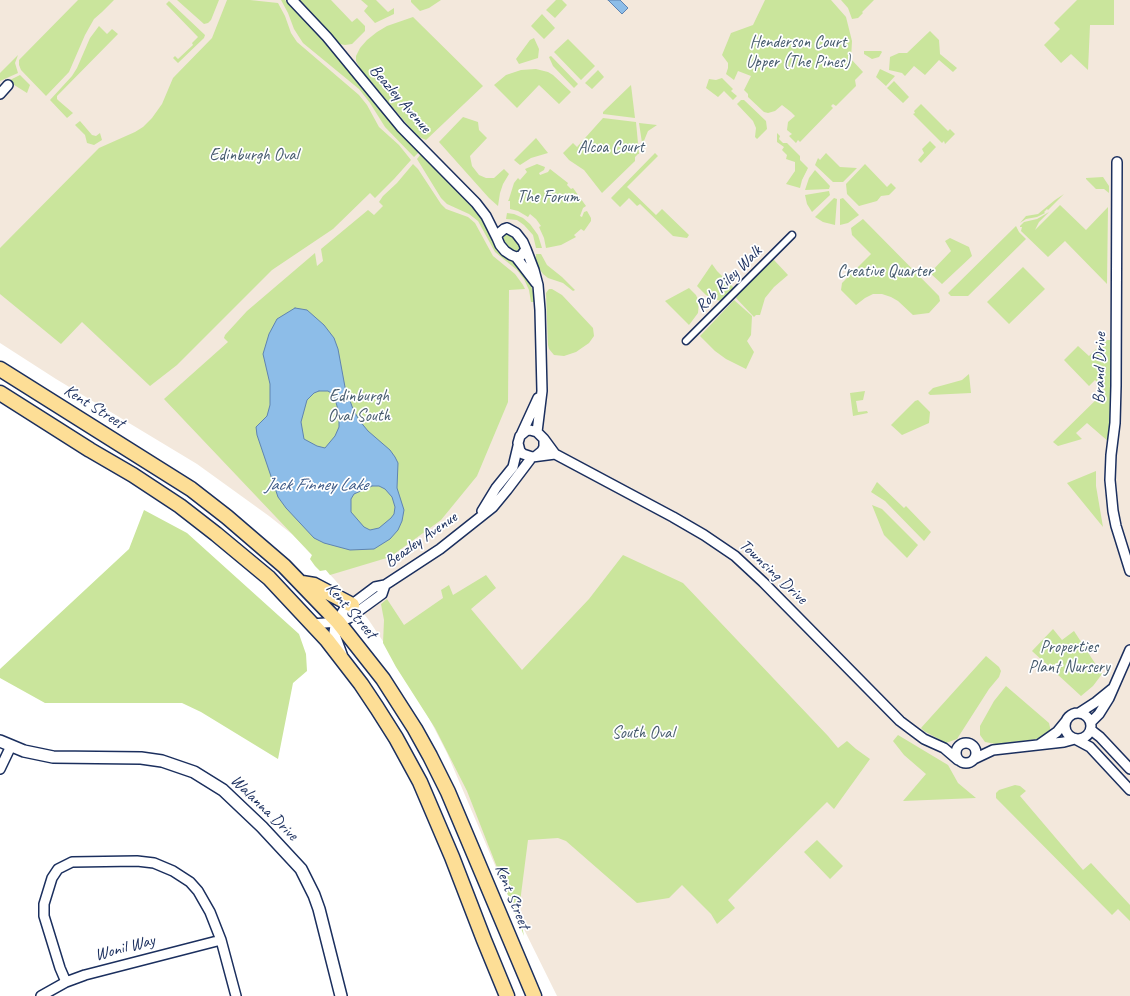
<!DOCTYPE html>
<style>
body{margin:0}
canvas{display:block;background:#fff}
</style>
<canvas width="1130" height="996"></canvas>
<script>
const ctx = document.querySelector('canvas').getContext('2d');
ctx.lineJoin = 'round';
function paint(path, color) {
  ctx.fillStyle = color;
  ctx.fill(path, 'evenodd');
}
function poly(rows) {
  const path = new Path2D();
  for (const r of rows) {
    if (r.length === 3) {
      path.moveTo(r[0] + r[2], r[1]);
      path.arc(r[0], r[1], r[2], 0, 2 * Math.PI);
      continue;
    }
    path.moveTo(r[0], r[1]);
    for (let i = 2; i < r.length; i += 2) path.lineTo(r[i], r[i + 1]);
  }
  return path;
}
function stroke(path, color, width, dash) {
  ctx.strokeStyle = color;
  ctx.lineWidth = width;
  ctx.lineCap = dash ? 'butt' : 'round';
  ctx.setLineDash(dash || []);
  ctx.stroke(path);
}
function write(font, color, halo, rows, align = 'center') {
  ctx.font = font + ' Caveat,sans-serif';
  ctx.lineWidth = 3.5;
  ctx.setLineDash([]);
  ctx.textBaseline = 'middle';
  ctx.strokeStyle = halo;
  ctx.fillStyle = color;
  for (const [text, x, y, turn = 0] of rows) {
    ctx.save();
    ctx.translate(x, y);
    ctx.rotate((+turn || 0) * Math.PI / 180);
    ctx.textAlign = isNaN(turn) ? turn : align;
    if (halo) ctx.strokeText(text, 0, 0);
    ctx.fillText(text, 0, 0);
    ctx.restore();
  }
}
paint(poly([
 [0,0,1130,0,1130,996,557,996,512,905,447,753,411,683,368,619,335,580,293,535,269,516,197,464,56,379,0,343]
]), '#f3e8dc');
paint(poly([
 [78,0,114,0,102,12,100,10,102,12,94,19,85,35,69,72,46,96,21,70,19,65,19,60],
 [177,0,219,0,211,20,208,23,204,24],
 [227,0,250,0,278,3,285,16,291,33,297,42,359,95,367,105,379,127,399,145,411,160,394,179,375,198,370,193,333,229,272,270,177,365,150,386,82,322,61,344,0,294,0,248,99,148,135,132,143,127,152,118,162,104,173,78,212,38],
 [281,0,285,0,327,44,396,128,419,152,414,157,385,127,370,103,359,89,303,43,294,29,288,13],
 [299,0,331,0,352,22,357,18,365,26,365,31,352,44,345,45,340,44],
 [361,0,376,0,388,12,394,8,394,14,375,23,364,11,368,6],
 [411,0,441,0,429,8,420,11,411,2],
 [556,0,562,0,567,5,555,18,546,10],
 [765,0,831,0,846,17,852,41,851,59,863,72,855,80,856,86,836,106,833,104,831,106,833,108,800,142,798,140,796,143,789,136,792,134,787,130,788,122,795,116,791,112,782,105,775,111,768,113,764,112,748,97,748,94,744,90,751,76,738,71,734,80,726,74,728,68,728,63,722,55,731,33,753,25],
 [841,0,874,0,862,12,863,13,858,18,852,19,848,8],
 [1077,0,1114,0,1114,25,1090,25,1088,70,1071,54,1061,63,1044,45,1060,29,1054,23],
 [169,1,205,35,204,38,178,63,173,58,175,56,178,59,193,45,192,43,198,37,166,4],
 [542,14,555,28,544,39,531,26],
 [413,17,483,86,426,140,417,136,361,70,356,61,356,56,360,48,367,40,377,32,387,26],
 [99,26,107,34,112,29,118,34,57,96,57,99,59,101,73,113,67,118,50,100,72,76,77,68,90,38],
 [930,31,939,40,940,54,957,68,953,72,939,60,925,75,914,66,905,76,902,73,889,70,890,57,899,53,907,53],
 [534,38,539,49,538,58,519,64,516,59,530,40],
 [568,39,595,66,581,80,554,52],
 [864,51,881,51,882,52,879,57,872,59,864,54],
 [18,55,15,63,18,73,0,81,0,73],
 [551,56,578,84,574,88,553,66,549,57],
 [536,69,548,72,553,75,571,92,559,104,539,85,517,108,494,85,506,75,521,70],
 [880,69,895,76,886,86,876,77],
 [598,70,604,77,592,89,585,83],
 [20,75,30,85,27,93,11,83,6,83,0,86,0,85],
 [722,78,733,89,731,91,737,96,733,100,724,91,718,97,706,88,709,79,716,80],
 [894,81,909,97,903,103,887,88],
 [631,85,635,118,603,114,603,112],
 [741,100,744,100,766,121,767,129,757,139,755,137,756,128,753,121,737,104],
 [921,104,948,131,950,129,955,134,945,144,944,141,942,143,913,114,915,113,914,111],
 [463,117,478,122,479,130,487,138,470,156,472,166,479,175,486,178,494,178,504,169,509,174,503,184,500,193,498,206,489,198,439,142],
 [603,118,636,122,639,154,638,154,635,157,635,161,602,193,584,170,569,160,563,153,573,143,577,147],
 [80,121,92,135,96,136,100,133,102,140,94,145,87,143,85,135,75,125],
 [639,123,657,125,648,131,643,143,642,143],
 [777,133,780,136,779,139,783,143,787,143,800,156,800,160,808,168,802,180,800,188,786,184,795,171,795,162,786,159,787,155,782,150,784,147,777,142],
 [536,138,548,153,531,158,520,165,514,160],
 [930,141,936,147,921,163,918,160,924,153,922,149],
 [655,153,658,156,627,187,656,215,662,209,689,235,687,238,673,236,640,204,637,206,629,198,620,207,611,198],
 [826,153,840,167,857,168,843,182,833,182,815,165,818,158,820,160],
 [421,154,473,207,497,242,513,259,530,282,534,295,534,302,531,302,529,290,524,279,517,270,495,252,478,221,469,214,447,204,441,198,417,159],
 [413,164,418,169,441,204,446,209,468,217,475,223,493,256,515,274,523,285,525,289,509,290,508,402,477,476,441,520,390,557,330,575,326,570,320,571,315,566,310,559,312,555,164,399,228,342,224,338,225,335,247,311,315,253,317,266,323,261,321,249,368,210,374,215,383,206,379,202,383,196,397,183],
 [537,164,545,167,544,170,539,173,540,175,548,172,550,169,568,183,567,185,571,189,573,188,586,206,583,208,580,216,582,217,584,212,587,211,591,218,591,221,584,231,581,229,574,235,576,237,561,245,546,248,544,238,539,227,541,226,536,219,530,214,528,217,518,211,510,209,510,201,508,201,509,199,514,183,518,178,520,180,527,172,525,169],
 [865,164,887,187,891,183,896,188,889,195,881,196,877,201,859,206,847,194,846,184],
 [815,170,830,186,829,189,805,190,809,178],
 [1103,177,1109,186,1109,193,1104,189,1096,189,1086,179,1086,178],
 [829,191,830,195,812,212,807,204,805,195],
 [1064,194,1048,210,1047,209,1044,212,1045,213,1037,217,1026,219,1020,223,1026,216,1038,214,1055,200],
 [834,198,837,199,835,225,823,222,815,217],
 [843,198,859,215,848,223,840,225,840,199],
 [1060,205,1086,230,1108,207,1107,284,1065,241,1048,257,1021,231,1022,227,1020,227,1020,226,1024,222,1037,219,1049,212,1039,222,1035,230],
 [507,213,514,214,523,218,530,224,538,235,542,248,536,248,533,235,524,225,517,220,506,219],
 [863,219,939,296,940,301,929,313,913,315,898,301,891,297,882,294,873,294,865,298,856,305,841,290,842,283,871,254,852,235,851,228],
 [1016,226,1019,232,1026,239,968,296,951,296,948,293],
 [505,233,508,233,516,239,522,248,520,252,511,250,506,244,502,236],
 [950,238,969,247,972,256,942,284,930,273,951,251,945,241],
 [536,254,541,254,547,265,562,277,575,290,573,291,563,283,548,278,543,274,536,264],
 [771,260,774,260,788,275,774,287,765,298,760,315,756,315,754,317,736,298,740,291],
 [712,264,717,271,735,289,722,301,716,300,706,295,697,286],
 [1023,267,1045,289,1009,324,987,302],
 [689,288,696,295,699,302,698,313,689,325,665,301],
 [549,289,552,289,562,295,593,328,594,336,589,343,576,352,564,356,554,355,549,349,548,345,546,293],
 [734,300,752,316,751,335,747,341,754,352,746,369,726,359,715,351,700,336],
 [1105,340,1113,340,1114,391,1109,442,1087,423,1076,433,1082,439,1058,446,1053,442,1105,391,1095,380,1089,386,1064,360,1078,346,1089,356],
 [969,374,971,393,930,395,928,393,933,388,962,380],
 [865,391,863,400,856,401,858,412,867,411,868,413,853,416,850,393],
 [918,400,930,412,929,423,902,435,891,425,915,401],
 [1096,471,1096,486,1103,527,1067,483],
 [877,482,904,508,906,506,931,532,924,541,885,501,871,492],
 [872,505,882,509,918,545,907,558,884,535],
 [144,510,187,533,299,634,306,654,307,671,293,683,278,759,201,712,182,703,45,703,0,678,0,669,129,549],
 [623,555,683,583,828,736,838,748,847,741,856,749,870,759,834,809,827,802,728,900,735,908,717,924,711,914,682,885,669,898,637,903,566,841,558,838,528,840,519,910,524,936,467,791,435,728,396,667,383,643,384,620,381,604,387,599,404,625,443,598,441,590,449,585,453,595,486,575,496,588,471,609,522,670,589,599],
 [1053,629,1062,640,1074,631,1102,674,1093,686,1081,696,1032,651],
 [986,656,999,667,1001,671,999,677,989,689,957,739,946,743,924,731,921,728],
 [1006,686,1049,723,1051,732,1037,739,996,744,985,742,980,735,980,726,994,701],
 [898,735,948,765,958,783,976,798,903,801,926,774,904,755,893,741],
 [1015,785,1020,786,1026,791,1020,796,1083,870,1091,863,1130,905,1130,921,1118,909,1112,915,996,798,996,793,999,790],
 [817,840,843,866,830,879,804,852]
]), '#cae59c');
const water = poly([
 [608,0,620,0,628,8,622,14,608,0],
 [295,308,307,310,324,325,334,338,338,349,345,387,353,409,359,420,368,431,390,450,395,457,398,463,397,488,404,510,402,521,398,530,390,539,374,549,350,550,324,543,314,538,286,508,278,497,257,435,256,427,267,416,270,405,270,384,263,354,269,334,277,319,295,308],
 [319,391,328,391,331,393,335,399,339,413,339,427,335,436,325,448,317,446,304,439,301,422,307,400,314,393,319,391],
 [372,486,379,486,385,489,392,497,395,507,394,514,391,518,379,528,370,530,364,527,351,512,351,499,354,494,372,486]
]);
paint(water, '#8dbde8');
stroke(water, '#5f84b1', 1);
const pedestrian = poly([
 [686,341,792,235]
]);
const minor = poly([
 [292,0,327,37,401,127,476,203,486,216,497,238],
 [0,94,8,85],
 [1117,162,1116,386,1115,423,1111,455,1110,480,1113,511,1116,526,1130,571],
 [507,228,516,233,523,242,526,249,521,256,516,257,511,255,505,251,500,245,497,238,498,234,504,229,507,228],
 [526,249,534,270,538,285,540,310,542,391,537,432],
 [516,257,536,283],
 [521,435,538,398],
 [544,439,555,454,673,517,704,535,735,556,763,582,900,721,924,739,944,748,958,760],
 [536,456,542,451,544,447,544,439,537,432,530,430,526,431,520,436,518,443,520,451,523,454,532,457,555,454],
 [482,511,496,488,513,467,518,446],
 [312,624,338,622,349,618,382,594,385,585],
 [342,654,334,632,335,626,343,611,375,587,385,585,440,549,493,507,507,490,532,457],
 [1078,726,13],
 [1079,713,1096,702,1112,689],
 [1091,722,1099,714,1109,698,1130,650],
 [1091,730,1100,737,1130,769],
 [1077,740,1090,747,1130,790],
 [966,753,10],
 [1040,744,1057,732,1066,721],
 [974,759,993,750,1064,742,1075,739],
 [0,769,11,746],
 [66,982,60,968,44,916,44,904,52,878,58,869,72,862,137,861,154,863,173,871,190,882,198,891,210,912,221,940,236,996],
 [41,996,66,982,85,975,221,940]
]);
const tertiary = poly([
 [0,741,24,751,53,757,141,758,162,761,194,772,223,790,262,827,301,869,314,895,319,909,341,996]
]);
const primary = poly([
 [0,369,191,489,227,517,284,566,338,622,383,679,415,729,430,756,448,792,534,996],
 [0,393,90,450,133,475,180,506,216,534,269,578,327,640,361,684,377,708,396,738,420,782,452,857,484,940,507,996],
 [302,583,314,585,352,605]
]);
stroke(pedestrian, '#1b2f5e', 9);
stroke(minor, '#1b2f5e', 12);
stroke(tertiary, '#1b2f5e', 14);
stroke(primary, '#1b2f5e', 17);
stroke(pedestrian, '#fff', 6);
stroke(minor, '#fff', 9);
stroke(tertiary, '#fff', 11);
stroke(primary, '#fdde96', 14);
write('17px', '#475c6e', '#fff', [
 ["Henderson Court",798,43],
 ["Upper (The Pines)",798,63],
 ["Alcoa Court",611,148],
 ["Edinburgh Oval",254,156],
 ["The Forum",548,198],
 ["Creative Quarter",885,272],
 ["Edinburgh",359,397],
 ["Oval South",359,417],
 ["Properties",1069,648],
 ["Plant Nursery",1069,668],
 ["South Oval",643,734]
]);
write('17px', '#1b2f5e', '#fff', [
 ["Beazley Avenue",400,99,49],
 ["Rob Riley Walk",729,279,-45],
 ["Brand Drive",1100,368,-89],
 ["Kent Street",94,407,32],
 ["Beazley Avenue",421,540,-35],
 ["Townsing Drive",773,572,43],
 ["Kent Street",351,611,49],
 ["Walanna Drive",264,808,44],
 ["Kent Street",512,897,68],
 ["Wonil Way",125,948,-15]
]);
write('italic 18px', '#3d5a87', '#fff', [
 ["Jack Finney Lake",316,485]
]);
</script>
